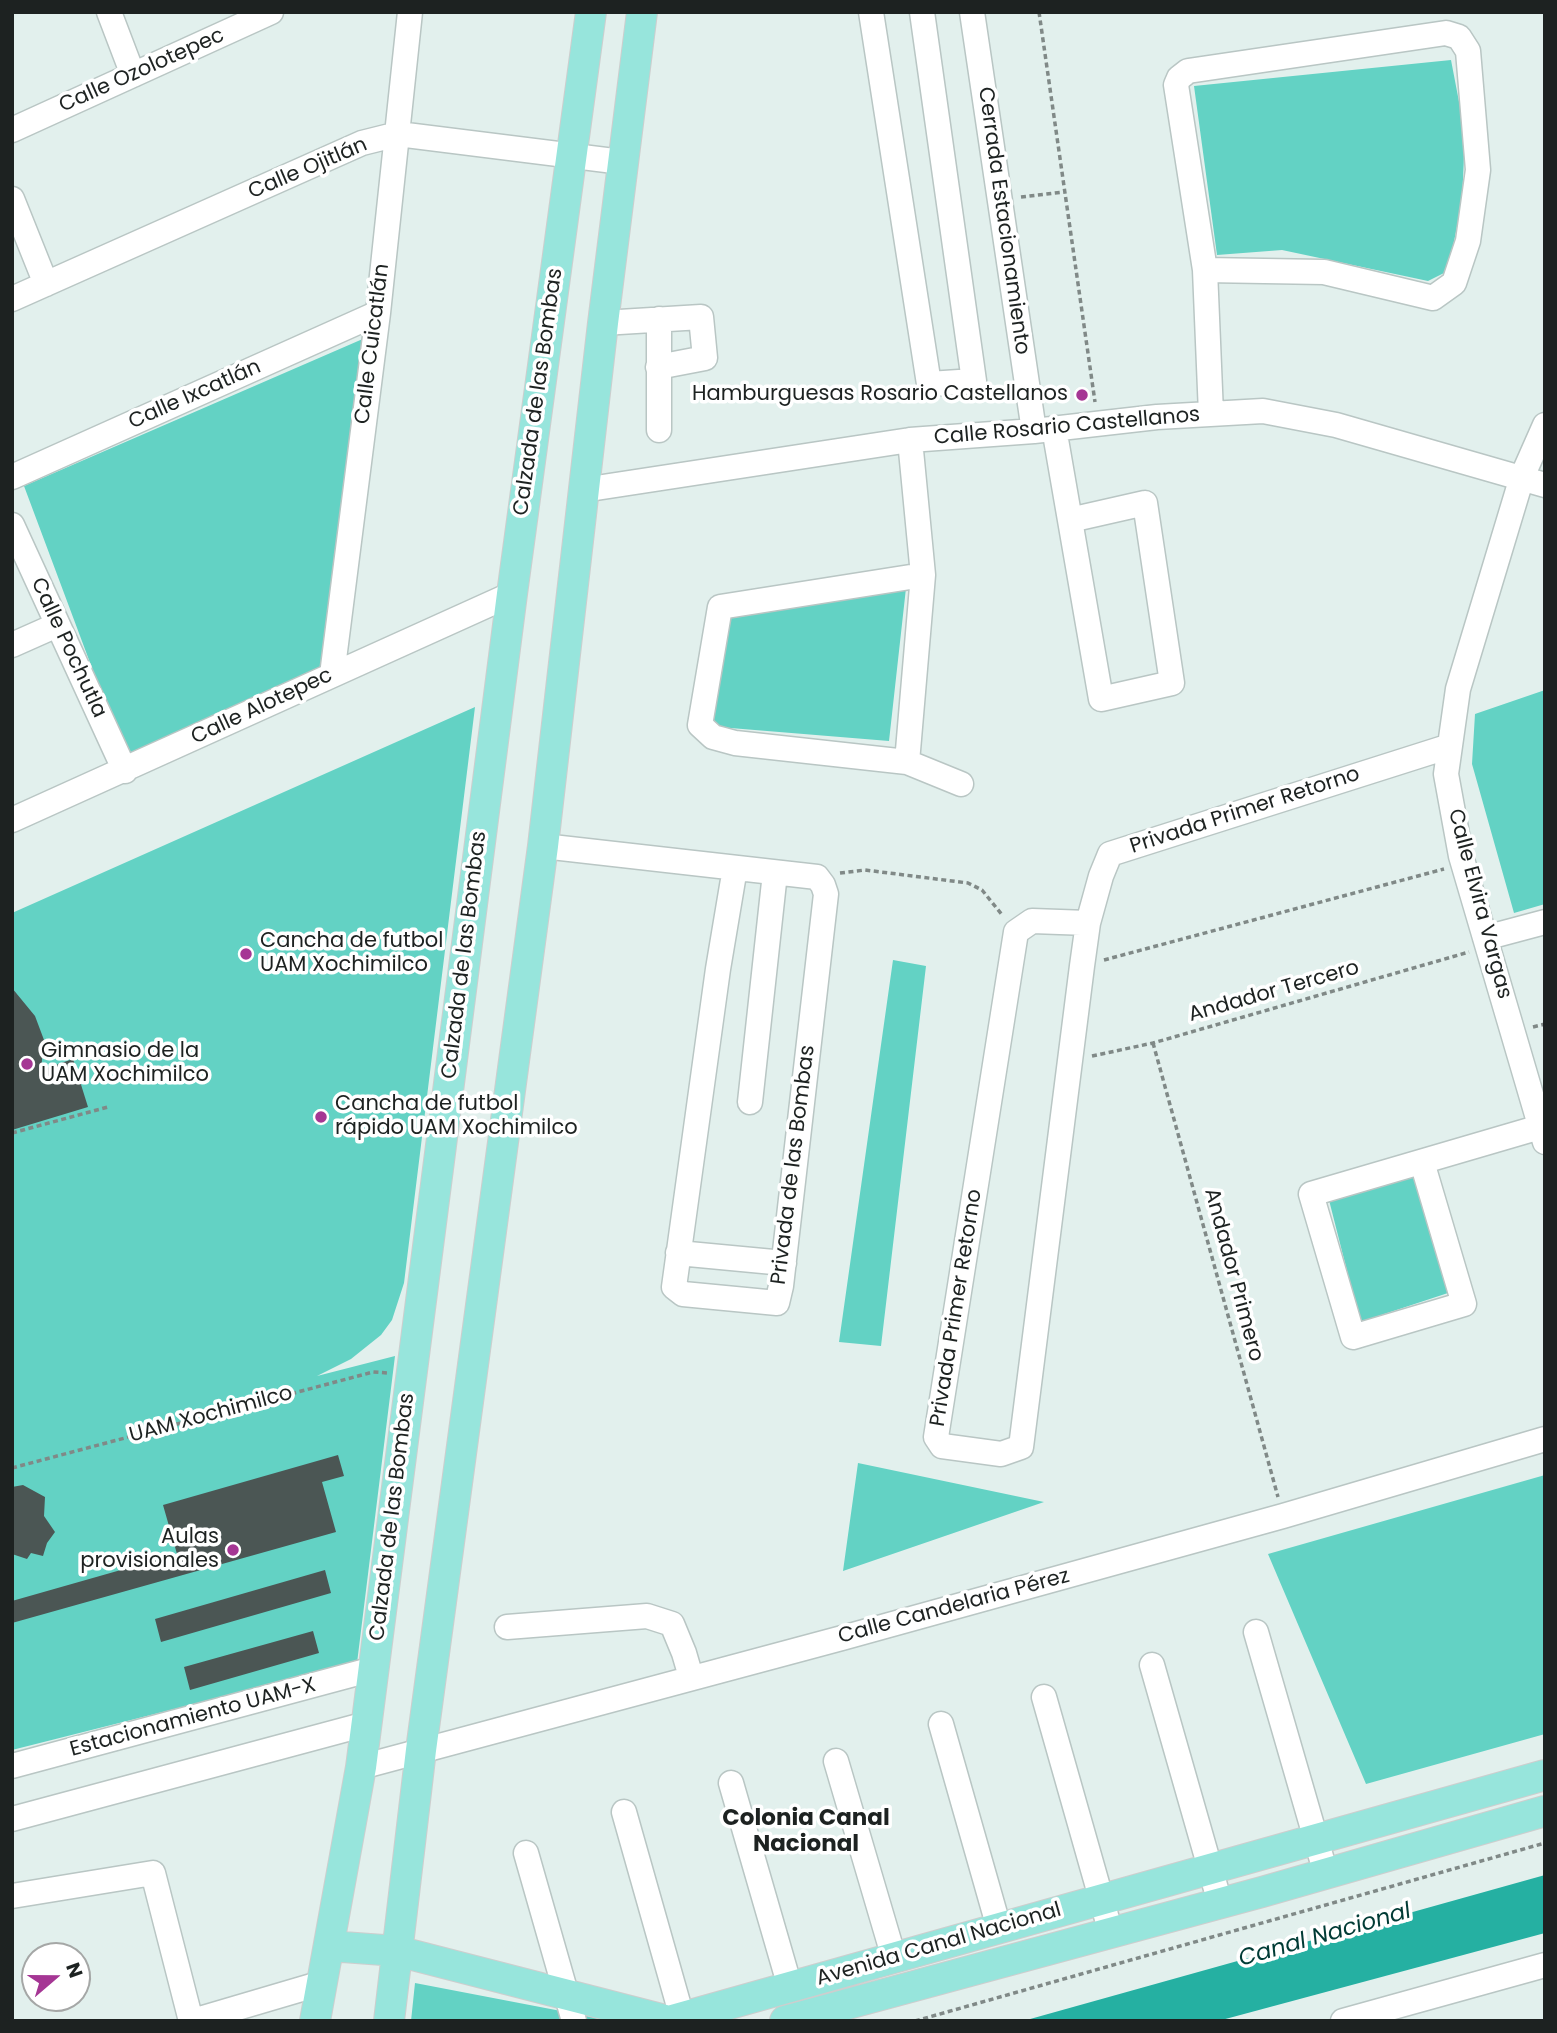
<!DOCTYPE html>
<meta charset="utf-8">
<style>
body{margin:0}
#map{position:relative;width:1557px;height:2033px;overflow:hidden;background:#e2f0ed;font-family:Poppins,sans-serif}
canvas{display:block}
.frame{position:absolute;inset:0;border:14px solid #1d2221;pointer-events:none}
.north{position:absolute;left:21px;top:1942px;width:70px;height:70px;box-sizing:border-box;background:#fff;border:2px solid #a5a7a6;border-radius:50%;rotate:70deg;font-size:19px;font-weight:700;line-height:28px;text-align:center;color:#1d2221}
.north::after{content:'';display:block;margin:auto;width:24px;height:32px;background:#a53694;clip-path:polygon(50% 0,100% 100%,50% 72%,0 100%)}
</style>
<div id="map">
<canvas width="1557" height="2033"></canvas>
<div class="frame"></div>
<div class="north">N</div>
</div>
<script>
const ctx = document.querySelector('canvas').getContext('2d');
ctx.lineJoin = 'round';
function paint(path, color) {
  ctx.fillStyle = color;
  ctx.fill(path, 'evenodd');
}
function poly(rows) {
  const path = new Path2D();
  for (const r of rows) {
    path.moveTo(r[0], r[1]);
    for (let i = 2; i < r.length; i += 2) path.lineTo(r[i], r[i + 1]);
  }
  return path;
}
function stroke(path, color, width, dash) {
  ctx.strokeStyle = color;
  ctx.lineWidth = width;
  ctx.lineCap = dash ? 'butt' : 'round';
  ctx.setLineDash(dash || []);
  ctx.stroke(path);
}
function write(font, color, halo, rows, align = 'center') {
  ctx.font = font + ' Poppins,sans-serif';
  ctx.lineWidth = 7;
  ctx.setLineDash([]);
  ctx.textBaseline = 'middle';
  ctx.strokeStyle = halo;
  ctx.fillStyle = color;
  for (const [text, x, y, turn = 0] of rows) {
    ctx.save();
    ctx.translate(x, y);
    ctx.rotate((+turn || 0) * Math.PI / 180);
    ctx.textAlign = isNaN(turn) ? turn : align;
    if (halo) ctx.strokeText(text, 0, 0);
    ctx.fillText(text, 0, 0);
    ctx.restore();
  }
}
paint(poly([
 [1451,60,1465,133,1462,202,1448,271,1428,281,1282,250,1217,255,1194,86],
 [365,338,325,665,126,759,24,486],
 [906,588,889,741,706,726,723,611],
 [1545,690,1545,904,1514,913,1472,764,1475,714],
 [475,707,404,1283,392,1320,381,1335,351,1359,317,1376,395,1356,357,1663,12,1750,12,913],
 [893,960,926,966,881,1346,839,1342],
 [1415,1172,1448,1293,1360,1322,1329,1200],
 [858,1463,1044,1502,843,1571],
 [1545,1475,1545,1734,1366,1784,1268,1554],
 [415,1983,613,2021,411,2021]
]), '#63d2c4');
paint(poly([
 [1545,1875,1545,1933,1218,2021,1023,2021]
]), '#25b0a2');
paint(poly([
 [12,988,35,1016,44,1040,41,1070,73,1059,88,1107,12,1130],
 [338,1455,344,1476,322,1482,336,1532,12,1623,12,1601,177,1554,163,1505],
 [23,1485,45,1497,44,1516,55,1532,47,1543,43,1556,31,1553,27,1559,12,1554,12,1487],
 [325,1570,331,1593,161,1642,155,1619],
 [313,1631,319,1653,190,1690,184,1667]
]), '#4b5654');
const minor = poly([
 [109,12,133,75],
 [871,12,929,384,974,381,922,12],
 [972,12,1034,431],
 [12,130,271,12],
 [12,199,46,284],
 [1205,270,1324,272,1433,298,1454,283,1468,241,1478,170,1468,51,1459,37,1446,33,1188,71,1179,78,1176,85,1205,270,1211,414],
 [12,299,362,143,398,134,622,162],
 [659,319,659,430],
 [603,323,701,317,705,358,658,367],
 [1545,425,1522,477,1458,689,1446,774,1461,856,1545,1142],
 [1054,428,1101,699,1172,683,1145,503,1070,520],
 [910,440,923,575,907,762,735,743,713,737,700,725,720,607,923,575],
 [12,477,378,313],
 [583,490,910,440,1034,431,1157,417,1263,411,1336,425,1545,485],
 [12,525,125,771],
 [12,645,57,625],
 [332,675,378,313,410,12],
 [907,762,961,784],
 [12,820,512,594],
 [543,846,817,877,823,885,826,894,781,1286,777,1303,683,1294,674,1287,718,969,735,868],
 [1088,923,1032,921,1016,932,936,1437,942,1446,1001,1454,1021,1447,1082,966,1088,923,1101,876,1110,854,1450,746],
 [1485,938,1545,922],
 [750,1102,775,873],
 [1422,1162,1464,1304,1353,1337,1311,1194,1540,1127],
 [678,1253,784,1263],
 [507,1627,647,1616,672,1624,684,1653,691,1677],
 [1256,1632,1326,1874],
 [1152,1665,1220,1903],
 [1044,1697,1111,1933],
 [941,1724,999,1928],
 [836,1761,894,1958],
 [12,1766,373,1669],
 [361,1767,842,1638,1283,1516,1545,1439],
 [731,1783,790,1987],
 [624,1812,682,2017],
 [12,1819,366,1724],
 [526,1853,574,2021],
 [12,1896,153,1873,191,2021],
 [193,2021,322,1983],
 [1343,2021,1545,1965]
]);
const major = poly([
 [329,1946,397,1951,669,2021,1545,1775],
 [315,2021,361,1767,512,594,591,12],
 [389,2021,421,1750,543,846,603,323,642,12],
 [785,2021,1262,1892,1545,1811]
]);
stroke(minor, '#b9c6c4', 27);
stroke(major, '#cdcece', 32);
stroke(poly([
 [1039,12,1095,402],
 [1021,197,1064,192],
 [840,873,865,870,968,883,982,890,1003,916],
 [1104,960,1444,869],
 [1533,1027,1545,1024],
 [1153,1043,1278,1497],
 [1092,1056,1153,1043,1469,952],
 [12,1133,108,1107],
 [12,1468,373,1372,388,1373],
 [915,2021,1545,1843]
]), '#808987', 3.5, [5, 3.5]);
stroke(minor, '#fff', 24);
stroke(major, '#97e5dc', 30);
for (const [x, y, r, color] of [
 [1082,395,7,"#a53694"],
 [246,954,7,"#a53694"],
 [27,1064,7,"#a53694"],
 [321,1117,7,"#a53694"],
 [233,1550,7,"#a53694"]
]) {
  const dot = new Path2D();
  dot.arc(x, y, r, 0, 2 * Math.PI);
  ctx.fillStyle = color;
  ctx.fill(dot);
  stroke(dot, '#fff', 2.5);
}
write('21px', '#1d2221', '#fff', [
 ["Calle Ozolotepec",142,71,-24],
 ["Calle Ojitlán",308,169,-23],
 ["Cerrada Estacionamiento",1003,221,82],
 ["Calle Cuicatlán",373,344,-83],
 ["Calzada de las Bombas",539,392,-82],
 ["Calle Ixcatlán",195,395,-24],
 ["Calle Rosario Castellanos",1067,427,-5],
 ["Calle Pochutla",68,648,65],
 ["Calle Alotepec",262,707,-25],
 ["Privada Primer Retorno",1245,811,-18],
 ["Calle Elvira Vargas",1479,904,75],
 ["Calzada de las Bombas",465,955,-83],
 ["Andador Tercero",1274,992,-16],
 ["Privada de las Bombas",794,1165,-83],
 ["Andador Primero",1233,1275,75],
 ["Privada Primer Retorno",957,1308,-81],
 ["UAM Xochimilco",211,1415,-15],
 ["Calzada de las Bombas",393,1517,-83],
 ["Calle Candelaria Pérez",954,1607,-15],
 ["Estacionamiento UAM-X",193,1718,-15],
 ["Avenida Canal Nacional",939,1945,-16]
]);
write('21px', '#1d2221', '#fff', [
 ["Hamburguesas Rosario Castellanos",1068,395,"right"],
 ["Cancha de futbol",260,942],
 ["UAM Xochimilco",260,966],
 ["Gimnasio de la",41,1052],
 ["UAM Xochimilco",41,1076],
 ["Cancha de futbol",335,1105],
 ["rápido UAM Xochimilco",335,1129],
 ["Aulas",219,1538,"right"],
 ["provisionales",219,1562,"right"]
], 'left');
write('bold 23px', '#1d2221', '#fff', [
 ["Colonia Canal",806,1819],
 ["Nacional",806,1845]
]);
write('italic 23px', '#003b35', '#fff', [
 ["Canal Nacional",1325,1936,-16]
]);
</script>
